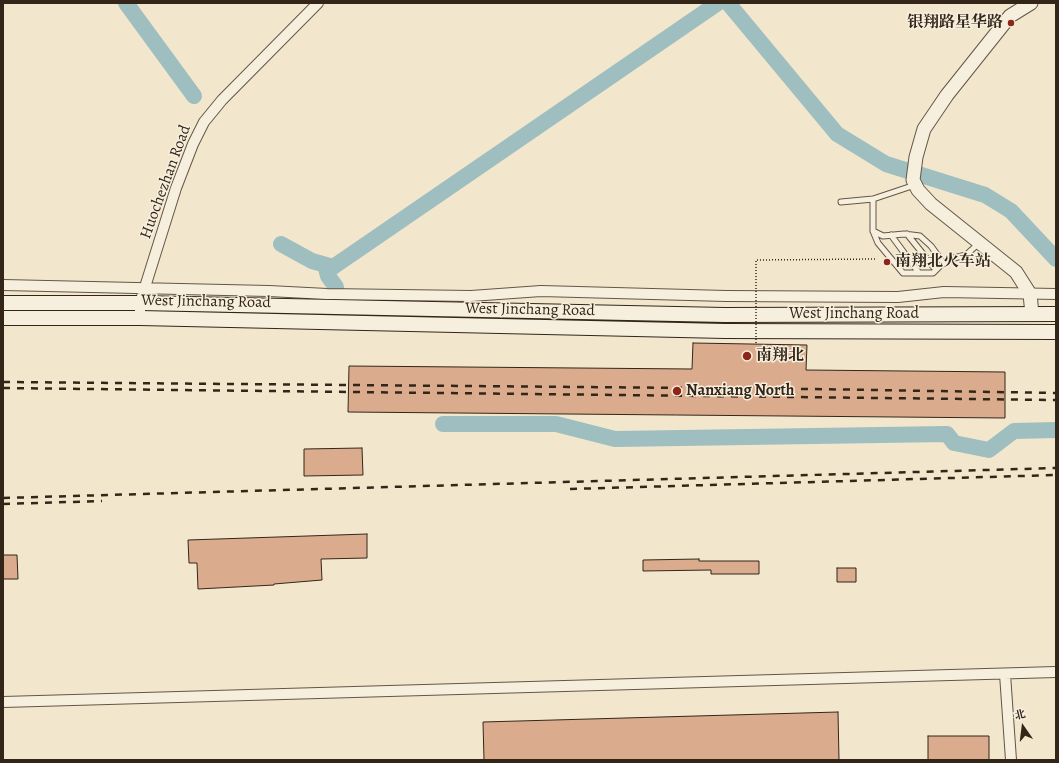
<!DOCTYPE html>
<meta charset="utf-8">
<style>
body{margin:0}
#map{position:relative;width:1059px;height:763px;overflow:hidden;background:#f2e7cd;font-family:Alegreya,"Noto Serif SC",serif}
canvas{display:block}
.frame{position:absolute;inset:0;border:4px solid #332619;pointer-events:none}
.north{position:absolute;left:1003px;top:707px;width:40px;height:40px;-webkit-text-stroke:3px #f7efde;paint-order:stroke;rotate:346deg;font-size:11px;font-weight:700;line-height:16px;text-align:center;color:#332619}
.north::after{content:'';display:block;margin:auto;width:14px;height:18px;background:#332619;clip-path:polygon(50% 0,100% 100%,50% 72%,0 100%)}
</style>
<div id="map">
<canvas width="1059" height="763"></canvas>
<div class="frame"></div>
<div class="north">北</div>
</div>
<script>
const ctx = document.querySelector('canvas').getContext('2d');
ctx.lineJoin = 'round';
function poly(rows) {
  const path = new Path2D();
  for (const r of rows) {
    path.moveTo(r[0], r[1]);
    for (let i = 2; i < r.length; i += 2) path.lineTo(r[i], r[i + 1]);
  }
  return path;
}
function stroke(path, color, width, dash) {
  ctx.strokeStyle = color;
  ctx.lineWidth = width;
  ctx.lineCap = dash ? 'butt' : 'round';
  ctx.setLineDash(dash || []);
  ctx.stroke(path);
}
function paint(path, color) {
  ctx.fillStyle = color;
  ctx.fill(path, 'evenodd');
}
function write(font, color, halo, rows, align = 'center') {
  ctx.font = font + ' Alegreya,"Noto Serif SC",serif';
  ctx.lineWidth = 3;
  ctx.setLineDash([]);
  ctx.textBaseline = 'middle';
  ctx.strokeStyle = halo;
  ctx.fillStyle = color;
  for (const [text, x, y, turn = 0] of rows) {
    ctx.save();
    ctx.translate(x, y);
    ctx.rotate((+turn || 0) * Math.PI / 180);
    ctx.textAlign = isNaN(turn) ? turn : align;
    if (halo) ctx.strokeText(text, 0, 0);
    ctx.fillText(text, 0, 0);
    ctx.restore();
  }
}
stroke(poly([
 [126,3,194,96],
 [728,3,837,134,886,164,985,195,1011,211,1056,259],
 [281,244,312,261,333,267,718,3],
 [325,265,328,276,336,287],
 [443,424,556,424,615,439,947,434,954,443,989,450,1014,431,1056,430]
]), '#9ebec0', 16);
const building = poly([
 [693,343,807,345,806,370,1005,372,1005,418,348,412,349,366,692,369,693,343],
 [362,448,363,475,304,476,304,449,362,448],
 [367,534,367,558,321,559,322,580,274,584,274,585,198,589,197,563,189,563,188,540,367,534],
 [3,555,17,555,18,579,3,579,3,555],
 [699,559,699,561,759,561,759,574,711,574,711,570,643,571,643,560,699,559],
 [837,568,856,568,856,582,837,582,837,568],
 [838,712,839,760,484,760,483,722,838,712],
 [928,736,989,736,989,760,928,760,928,736]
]);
paint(building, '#daab8d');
stroke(building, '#332619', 1);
const service = poly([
 [873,199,873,231,878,243,903,273,933,273,940,266,954,258,966,255,979,243],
 [841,202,873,199,915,185],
 [873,231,883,236,904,234,920,236,931,246,944,264],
 [907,234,936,270],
 [891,235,919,273]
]);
const minor = poly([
 [3,285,269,291,327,294,471,296,541,291,726,296,898,297,944,292,1056,294],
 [140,318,140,303,176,188,193,144,204,122,222,100,318,3],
 [1005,674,1011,760],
 [3,702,1056,672]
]);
const tertiary = poly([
 [1031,3,1010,16,947,95,924,129,916,157,913,180,918,190,931,204,1016,272,1030,294,1032,314]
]);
const secondary = poly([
 [3,303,140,303,725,315,1056,314],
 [3,318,140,318,725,331,1056,332]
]);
stroke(service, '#635646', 7);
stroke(minor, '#635646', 12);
stroke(tertiary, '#635646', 15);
stroke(secondary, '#332619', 16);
stroke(poly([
 [756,286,756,260,876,259]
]), '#332619', 1.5, [1, 2]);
stroke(service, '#f7efde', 5);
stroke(minor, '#f7efde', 10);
stroke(tertiary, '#f7efde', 13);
stroke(secondary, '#f7efde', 14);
stroke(poly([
 [3,382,813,389,1056,393],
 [3,388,1056,400],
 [570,489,1056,475],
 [3,498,1056,468],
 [3,504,102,501]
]), '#332619', 2.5, [7, 7]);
stroke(poly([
 [756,288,756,344]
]), '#332619', 1.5, [1, 2]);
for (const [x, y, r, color] of [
 [1011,23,4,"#8f2418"],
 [887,262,4,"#8f2418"],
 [747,356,5,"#8f2418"],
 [677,391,5,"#8f2418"]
]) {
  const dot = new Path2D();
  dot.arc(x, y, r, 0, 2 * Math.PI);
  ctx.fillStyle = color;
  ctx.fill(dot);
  stroke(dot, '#f7efde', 1.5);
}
write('bold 16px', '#332619', '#f7efde', [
 ["银翔路星华路",1003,23,"right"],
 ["南翔北火车站",895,262],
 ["南翔北",756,356],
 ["Nanxiang North",686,391]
], 'left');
write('16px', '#332619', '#f7efde', [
 ["Huochezhan Road",166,182,-70],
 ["West Jinchang Road",206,302,1],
 ["West Jinchang Road",530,310,1],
 ["West Jinchang Road",854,314]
]);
</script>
